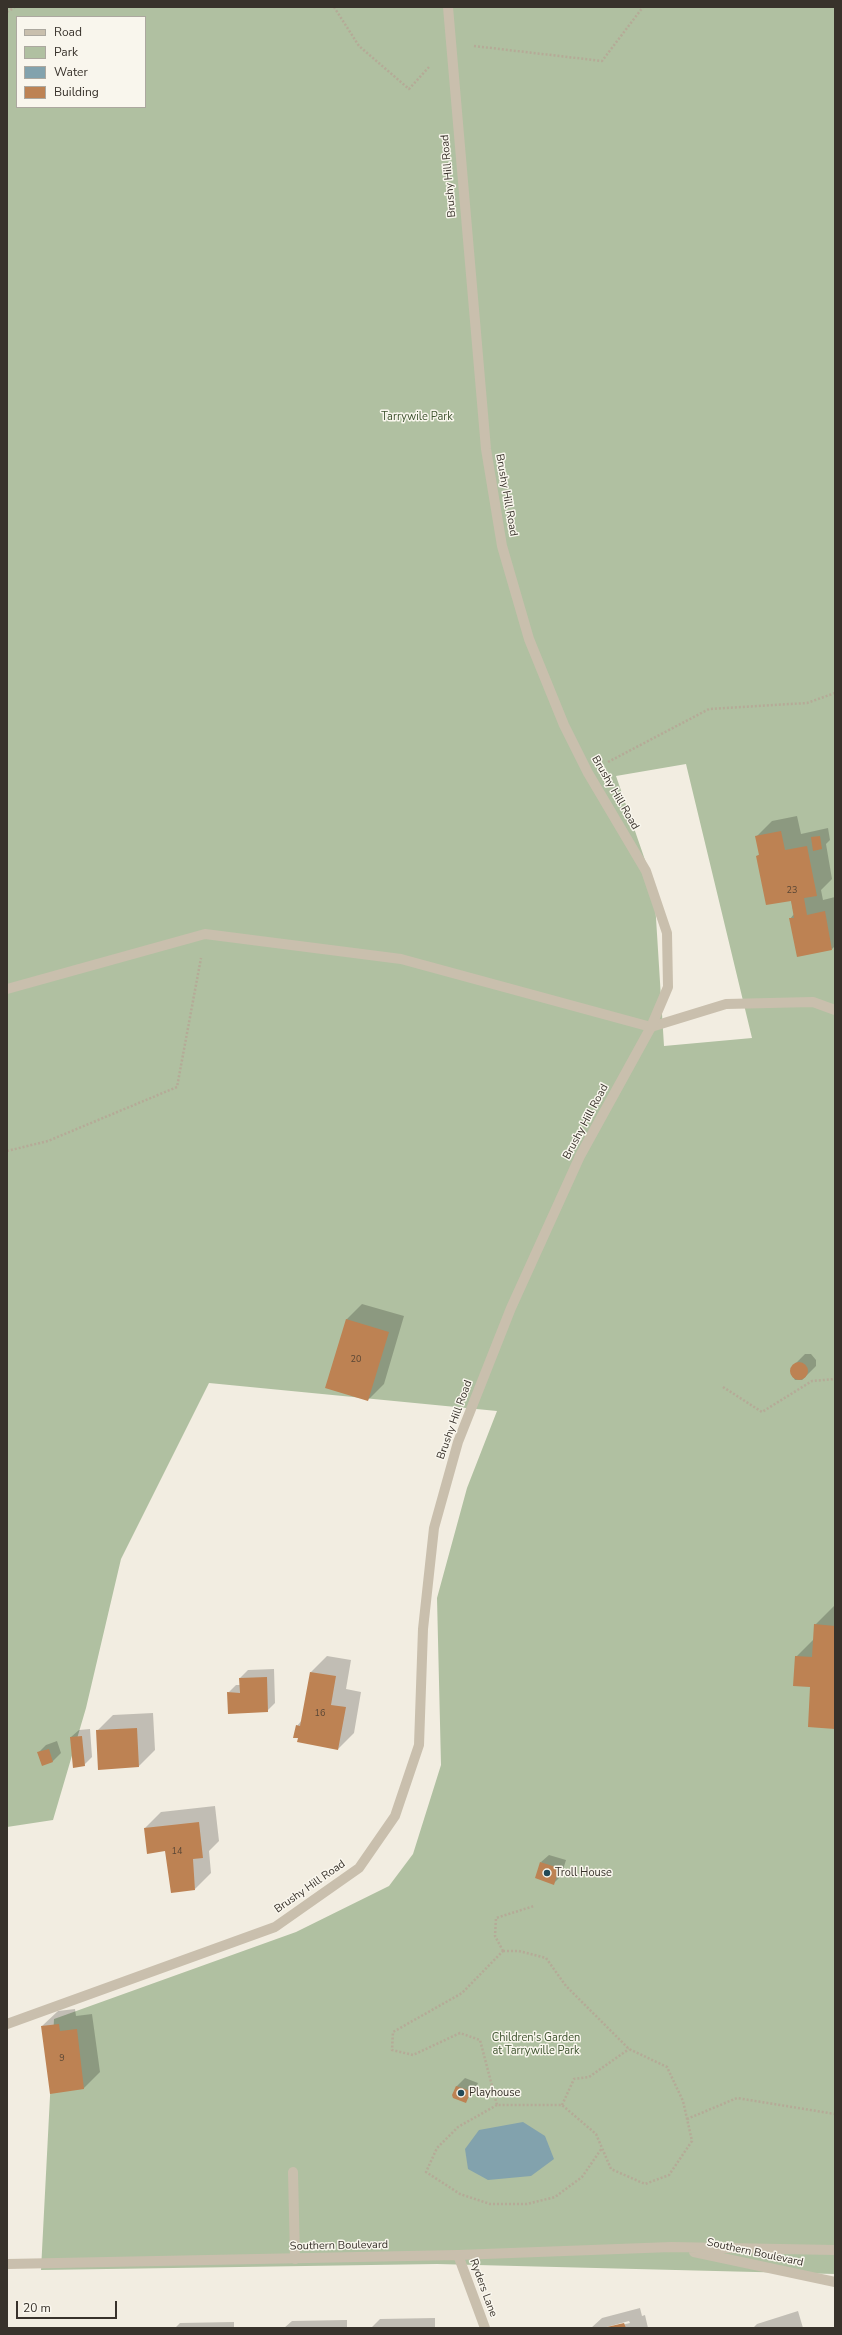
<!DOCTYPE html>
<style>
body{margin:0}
#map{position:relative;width:842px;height:2335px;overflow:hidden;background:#f2ede1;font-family:"Nunito Sans",sans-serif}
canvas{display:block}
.frame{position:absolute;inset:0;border:8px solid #38322b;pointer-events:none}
.legend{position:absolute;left:16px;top:16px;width:130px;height:92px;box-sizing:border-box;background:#f9f6ed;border:1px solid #aca89f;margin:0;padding:5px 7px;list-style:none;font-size:12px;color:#38322b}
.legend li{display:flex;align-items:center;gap:8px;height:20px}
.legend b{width:20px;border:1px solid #aca89f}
.scale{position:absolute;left:16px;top:2301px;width:101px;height:18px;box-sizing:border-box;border:2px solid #38322b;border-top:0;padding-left:5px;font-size:12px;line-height:14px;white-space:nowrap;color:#38322b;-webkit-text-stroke:3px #f9f6ed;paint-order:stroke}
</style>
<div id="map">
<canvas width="842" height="2335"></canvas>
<div class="frame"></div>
<ul class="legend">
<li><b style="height:5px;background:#c9bfad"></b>Road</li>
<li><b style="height:11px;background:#b0c0a1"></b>Park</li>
<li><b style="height:11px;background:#82a2ad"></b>Water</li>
<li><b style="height:11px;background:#bd8253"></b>Building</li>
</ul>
<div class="scale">20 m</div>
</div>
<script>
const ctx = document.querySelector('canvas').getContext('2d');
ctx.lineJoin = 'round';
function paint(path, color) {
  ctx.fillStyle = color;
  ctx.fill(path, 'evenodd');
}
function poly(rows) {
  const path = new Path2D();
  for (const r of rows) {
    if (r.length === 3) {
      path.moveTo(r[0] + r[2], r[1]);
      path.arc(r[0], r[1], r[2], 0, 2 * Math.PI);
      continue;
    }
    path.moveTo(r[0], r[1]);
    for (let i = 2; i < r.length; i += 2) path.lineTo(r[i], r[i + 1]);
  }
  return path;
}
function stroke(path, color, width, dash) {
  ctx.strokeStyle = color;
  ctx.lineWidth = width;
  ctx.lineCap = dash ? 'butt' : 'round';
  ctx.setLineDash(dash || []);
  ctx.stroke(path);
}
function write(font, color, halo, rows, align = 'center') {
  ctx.font = font + ' "Nunito Sans",sans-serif';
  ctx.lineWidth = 3;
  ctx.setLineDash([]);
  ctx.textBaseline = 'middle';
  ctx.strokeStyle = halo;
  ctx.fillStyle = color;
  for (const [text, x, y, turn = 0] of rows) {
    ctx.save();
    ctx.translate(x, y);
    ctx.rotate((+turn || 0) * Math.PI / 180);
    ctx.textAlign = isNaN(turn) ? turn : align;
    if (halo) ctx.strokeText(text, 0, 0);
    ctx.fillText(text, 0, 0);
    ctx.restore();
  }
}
paint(poly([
 [7,7,835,7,835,2274,437,2264,41,2270,54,2019,296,1932,389,1886,413,1854,441,1765,437,1598,467,1488,497,1411,209,1383,121,1559,86,1708,53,1820,7,1827],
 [17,17,145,17,145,107,17,107],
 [686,764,752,1038,664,1046,654,886,616,776]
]), '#b0c0a1');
paint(poly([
 [523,2122,545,2136,554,2159,531,2176,488,2180,468,2169,465,2149,479,2130]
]), '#82a2ad');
paint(poly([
 [797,816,801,834,828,828,830,840,826,844,832,879,821,890,823,900,835,897,835,946,832,949,790,919,794,914,791,900,757,856,760,854,756,837,772,821],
 [362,1304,404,1316,384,1384,368,1400,346,1320],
 [805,1354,811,1354,816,1360,816,1366,802,1380,795,1380,791,1374,791,1368],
 [835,1605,835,1728,796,1657,814,1639,815,1625],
 [327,1656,351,1660,346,1689,361,1692,354,1733,338,1749,299,1737,297,1726,302,1720,311,1672],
 [274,1669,275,1703,267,1711,228,1693,236,1685,240,1685,240,1678,248,1670],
 [153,1713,155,1750,139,1766,97,1731,113,1715],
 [90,1729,92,1757,84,1765,71,1737,79,1730],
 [57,1741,61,1753,53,1761,42,1764,38,1753,46,1745],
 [215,1806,219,1841,209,1851,211,1873,195,1889,166,1850,145,1828,161,1812],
 [549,1855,566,1860,561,1876,553,1884,541,1862],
 [75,2009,76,2016,92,2014,100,2072,84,2088,51,2093,42,2026,58,2011],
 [465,2078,478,2083,473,2093,465,2101,453,2095,457,2086],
 [640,2308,642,2316,645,2315,648,2328,609,2328,630,2323,629,2321,603,2328,591,2328,602,2318],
 [798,2311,803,2328,753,2328,757,2324],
 [435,2318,435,2328,371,2328,380,2319],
 [347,2320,347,2328,284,2328,292,2321],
 [234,2322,234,2328,175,2328,180,2323]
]), '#0003');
paint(poly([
 [781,831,785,850,807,846,817,896,804,898,807,915,825,911,832,950,797,957,789,918,794,918,791,901,766,905,756,856,759,855,755,836],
 [820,836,822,849,813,851,811,837],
 [346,1319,389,1332,368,1401,325,1388],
 [799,1371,9],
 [814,1624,835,1626,835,1729,808,1727,810,1687,793,1686,795,1656,812,1657],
 [310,1672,336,1676,331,1705,346,1707,338,1750,297,1742,298,1738,293,1738,296,1725,300,1726],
 [267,1677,268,1712,228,1714,227,1692,240,1693,239,1678],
 [137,1728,139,1767,98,1770,96,1730],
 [82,1736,85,1766,73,1768,70,1737],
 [49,1749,53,1762,42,1766,37,1752],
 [199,1822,203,1858,193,1859,195,1890,171,1893,165,1851,147,1854,144,1828],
 [540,1862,559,1868,554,1885,535,1878],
 [59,2024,60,2031,77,2029,84,2089,50,2094,41,2026],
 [456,2086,471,2091,466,2103,453,2098,452,2095],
 [624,2323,626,2328,607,2328,607,2327]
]), '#bd8253');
stroke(poly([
 [334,7,359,46,409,89,429,67],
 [7,12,15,7],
 [474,46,602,61,643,7],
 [608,762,709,709,807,703,835,693],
 [7,1151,48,1141,177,1087,201,958],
 [723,1387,762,1412,812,1381,835,1379],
 [503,1951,519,1951,546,1958,566,1986,629,2049,667,2067,683,2101,692,2141,669,2175,645,2184,611,2169,596,2134,562,2105,497,2105,480,2040,460,2033,413,2055,392,2050,393,2032,462,1993,503,1951],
 [503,1951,495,1936,496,1918,534,1906],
 [497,2105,458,2127,437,2148,426,2172,460,2194,490,2204,527,2204,555,2197,582,2177,602,2148],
 [562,2105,574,2079,589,2077,629,2049],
 [687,2119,737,2098,835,2114]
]), '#b5aa97', 2.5, [2, 2]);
stroke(poly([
 [7,989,205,934,401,959,651,1027,726,1004,813,1002,835,1010],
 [293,2172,295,2259]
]), '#c9bfad', 10);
stroke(poly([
 [7,2024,275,1927,359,1868,395,1816,419,1745,423,1629,434,1528,458,1442,511,1308,580,1156,651,1027,668,987,667,933,646,871,588,773,564,725,529,639,502,546,486,449,448,7],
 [694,2252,835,2282],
 [458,2255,485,2328],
 [7,2264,458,2255,671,2247,835,2250]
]), '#c9bfad', 10);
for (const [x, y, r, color] of [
 [547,1873,4,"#234957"],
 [461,2093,4,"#234957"]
]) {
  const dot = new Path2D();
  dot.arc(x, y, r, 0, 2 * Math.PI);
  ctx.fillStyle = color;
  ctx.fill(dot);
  stroke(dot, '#f9f6ed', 1.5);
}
write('9px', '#594635', null, [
 ["23",792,891],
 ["20",356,1360],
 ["16",320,1714],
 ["14",177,1852],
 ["9",62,2059]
]);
write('11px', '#38322b', '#f9f6ed', [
 ["Brushy Hill Road",449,176,-95],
 ["Brushy Hill Road",506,495,80],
 ["Brushy Hill Road",615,793,60],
 ["Brushy Hill Road",586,1122,-62],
 ["Brushy Hill Road",455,1420,-70],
 ["Brushy Hill Road",310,1887,-35],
 ["Southern Boulevard",339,2246,-1],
 ["Southern Boulevard",755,2253,12],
 ["Ryders Lane",483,2288,70]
]);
write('11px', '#405531', '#f9f6ed', [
 ["Tarrywile Park",417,417],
 ["Children's Garden",536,2038],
 ["at Tarrywille Park",536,2051]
]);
write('11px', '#38322b', '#f9f6ed', [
 ["Troll House",555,1873],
 ["Playhouse",469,2093]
], 'left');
</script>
